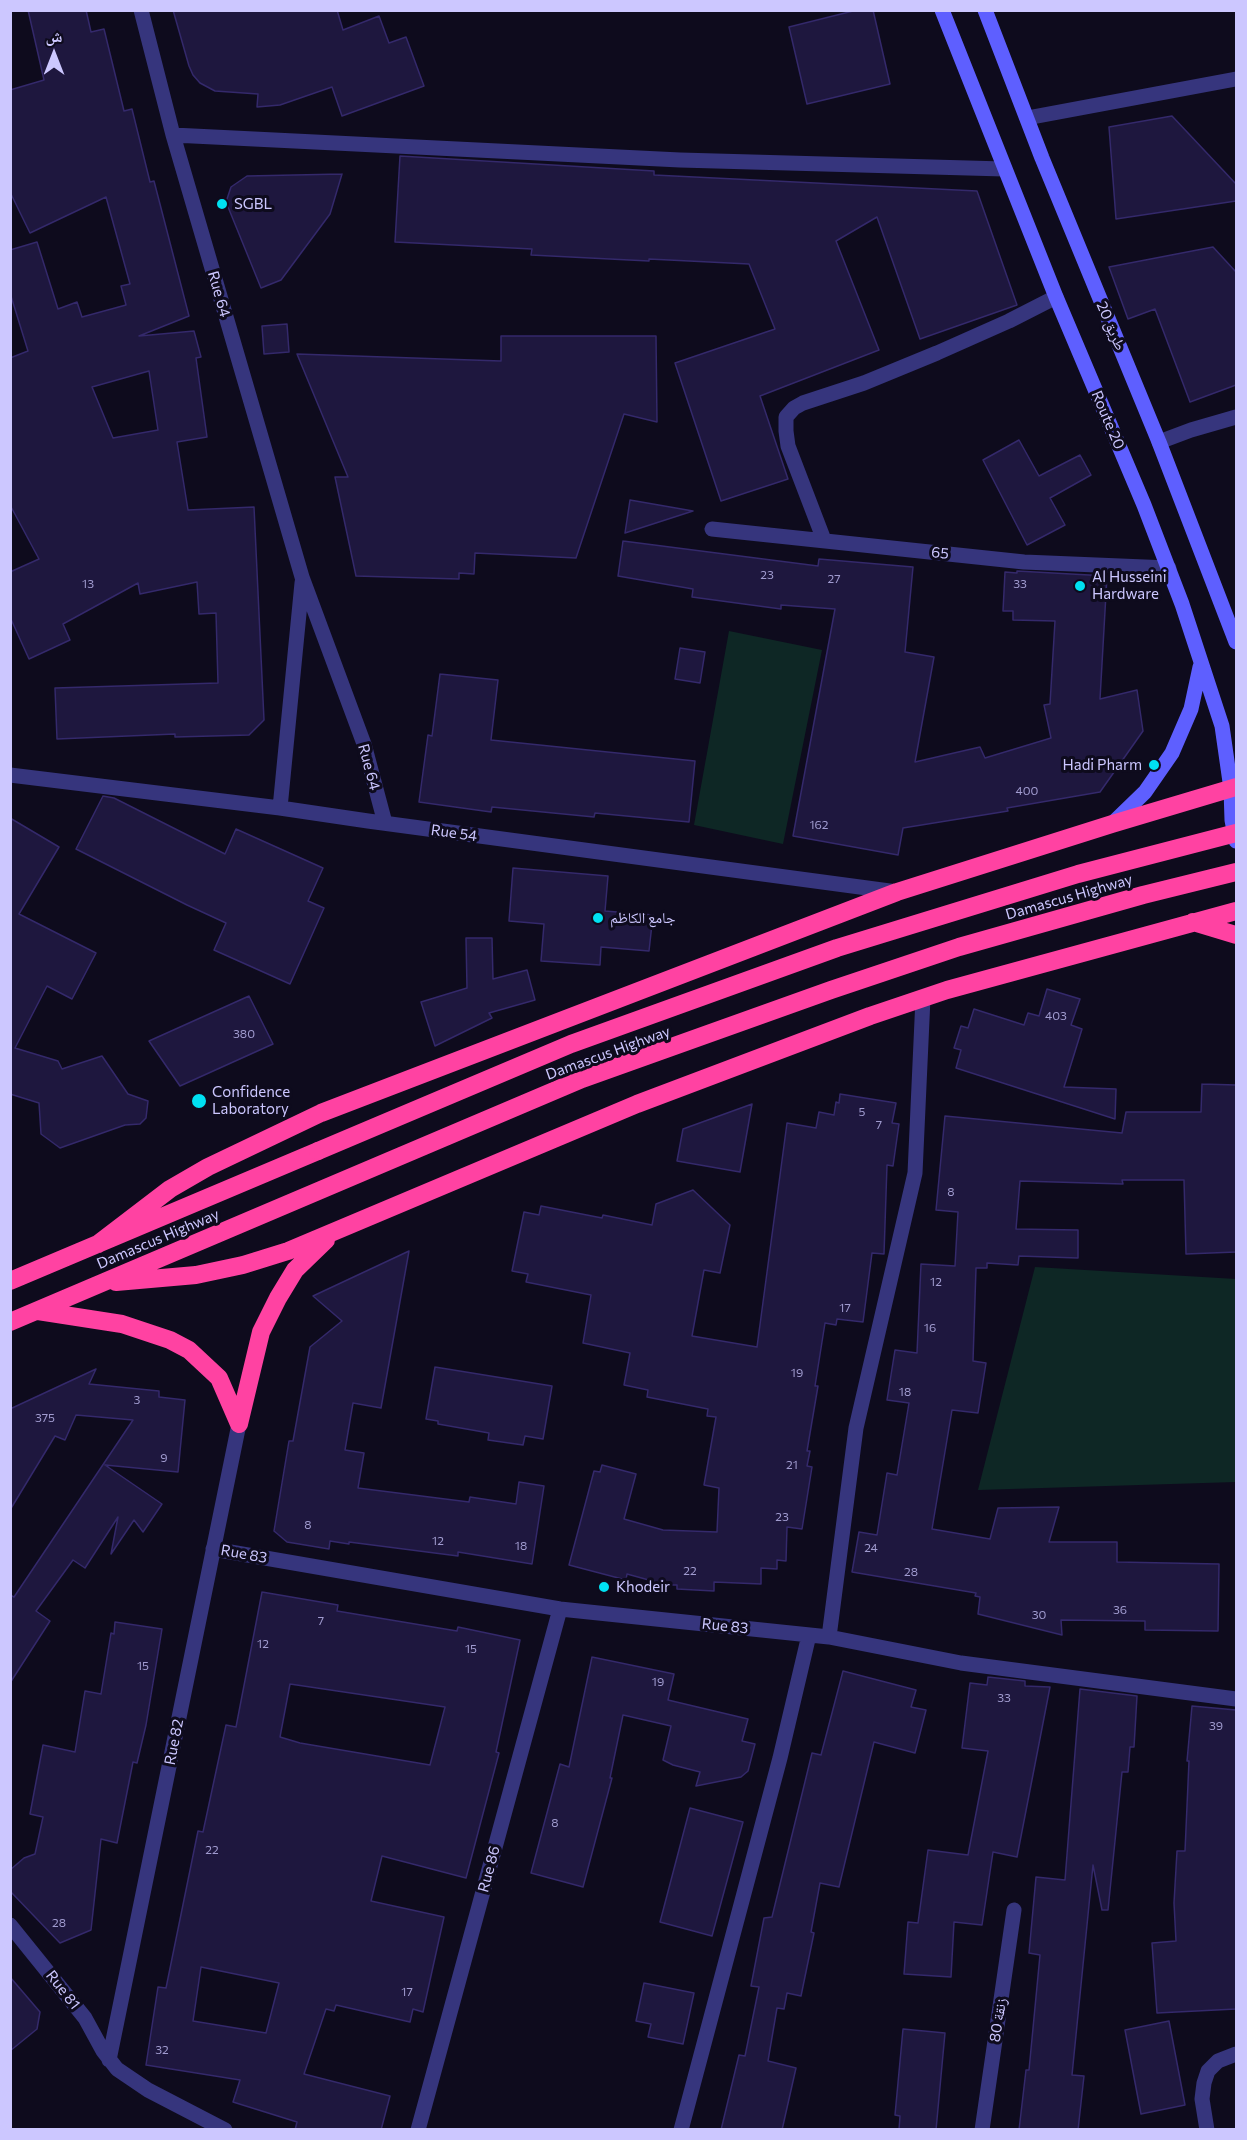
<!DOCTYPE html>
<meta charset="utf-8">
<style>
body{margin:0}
#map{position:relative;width:1247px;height:2140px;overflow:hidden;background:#0e0b1d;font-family:Commissioner,"Noto Naskh Arabic",sans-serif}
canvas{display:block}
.frame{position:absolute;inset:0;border:12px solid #ccc7ff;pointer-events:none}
.north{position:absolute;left:24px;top:24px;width:60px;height:60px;-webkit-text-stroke:4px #0e0b1d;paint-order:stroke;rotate:0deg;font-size:16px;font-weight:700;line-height:24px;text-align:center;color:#ccc7ff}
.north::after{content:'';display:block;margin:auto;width:21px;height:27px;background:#ccc7ff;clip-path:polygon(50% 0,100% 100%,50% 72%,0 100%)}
</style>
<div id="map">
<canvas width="1247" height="2140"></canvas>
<div class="frame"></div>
<div class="north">ش</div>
</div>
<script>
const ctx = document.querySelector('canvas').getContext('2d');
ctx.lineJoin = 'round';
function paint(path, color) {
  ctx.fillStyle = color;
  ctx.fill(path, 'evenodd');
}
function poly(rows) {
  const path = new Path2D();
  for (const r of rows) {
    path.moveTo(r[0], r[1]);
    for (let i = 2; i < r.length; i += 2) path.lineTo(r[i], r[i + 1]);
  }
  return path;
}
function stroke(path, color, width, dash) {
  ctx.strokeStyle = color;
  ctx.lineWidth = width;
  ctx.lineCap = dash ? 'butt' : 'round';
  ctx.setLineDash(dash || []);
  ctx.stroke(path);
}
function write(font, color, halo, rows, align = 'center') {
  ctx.font = font + ' Commissioner,"Noto Naskh Arabic",sans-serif';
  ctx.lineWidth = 6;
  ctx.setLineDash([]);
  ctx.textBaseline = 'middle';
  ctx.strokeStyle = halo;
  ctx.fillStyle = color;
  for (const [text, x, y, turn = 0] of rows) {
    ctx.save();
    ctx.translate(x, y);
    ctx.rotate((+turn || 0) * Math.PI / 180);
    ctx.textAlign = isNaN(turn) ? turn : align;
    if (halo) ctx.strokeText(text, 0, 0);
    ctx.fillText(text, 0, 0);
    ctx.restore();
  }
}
paint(poly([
 [729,631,822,650,783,844,694,825],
 [1035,1267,1236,1279,1236,1482,978,1490]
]), '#0e2725');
const building = poly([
 [28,10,86,10,91,32,104,29,124,111,132,109,150,182,154,181,189,316,139,336,194,331,201,357,196,358,207,437,177,442,188,510,254,507,264,720,249,735,175,737,175,734,57,739,55,688,218,683,216,613,199,614,197,582,140,594,138,583,63,624,70,640,29,659,10,617,10,572,39,559,10,505,10,358,28,351,10,293,10,250,37,242,58,309,77,302,82,317,126,305,121,286,130,284,106,197,30,233,10,192,10,90,44,80,28,10],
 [149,371,158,430,113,438,92,387,149,371],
 [173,10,337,10,343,30,379,16,389,43,406,37,424,86,342,116,332,87,280,105,257,107,258,94,215,91,200,83,193,75,189,66,173,10],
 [857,10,873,10,890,84,807,104,789,27,857,10],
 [1172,116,1236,184,1236,201,1116,219,1109,127,1172,116],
 [400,156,654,171,654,175,977,191,1017,305,920,339,877,217,836,241,879,350,760,396,788,479,721,501,675,363,775,329,749,264,649,259,649,261,531,255,532,249,395,242,400,156],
 [342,174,330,214,281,280,261,288,226,202,231,187,247,176,342,174],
 [1213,247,1236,272,1236,385,1190,402,1155,309,1128,319,1109,267,1213,247],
 [287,324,289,352,264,354,262,326,287,324],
 [501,336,656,336,657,422,624,414,576,558,475,553,474,574,459,573,459,579,356,576,335,477,348,477,297,354,501,361,501,336],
 [1019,440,1039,476,1080,455,1091,475,1050,498,1065,525,1027,545,983,460,1019,440],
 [630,500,693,511,625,533,630,500],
 [623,541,818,566,819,559,913,567,905,652,934,657,915,762,980,747,985,758,1051,738,1044,705,1050,704,1055,621,1013,620,1013,611,1003,611,1005,572,1017,573,1017,571,1107,576,1100,699,1137,690,1143,731,1100,792,1007,808,1008,811,903,828,898,855,793,836,835,609,781,605,781,609,692,597,693,589,618,576,623,541],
 [680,648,705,652,700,683,675,679,680,648],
 [440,674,498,680,491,740,695,761,689,822,595,813,594,817,492,807,491,812,419,802,428,735,432,736,440,674],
 [103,796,114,798,225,854,236,829,323,868,308,901,324,908,290,984,214,950,226,923,187,905,76,849,103,796],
 [10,818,59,847,19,914,96,953,72,999,47,986,15,1048,58,1061,62,1069,102,1056,128,1094,148,1101,146,1118,140,1124,125,1125,60,1148,41,1134,39,1103,10,1094,10,818],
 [513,868,608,876,605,911,653,915,649,951,601,947,600,965,541,961,544,924,509,921,513,868],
 [466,938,492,938,493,979,527,970,535,1000,489,1013,492,1018,435,1046,421,1002,467,988,466,938],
 [1047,989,1080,999,1071,1025,1082,1029,1064,1087,1116,1089,1115,1119,956,1068,961,1050,954,1048,961,1026,968,1028,974,1009,1024,1025,1028,1013,1039,1016,1047,989],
 [249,996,273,1044,180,1086,149,1041,249,996],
 [1202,1084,1236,1085,1236,1252,1186,1254,1184,1180,1122,1180,1123,1184,1020,1181,1016,1229,1078,1230,1078,1258,1019,1256,1018,1265,987,1263,987,1268,976,1268,973,1361,986,1363,978,1413,952,1410,932,1529,990,1539,998,1508,1059,1507,1049,1542,1117,1542,1117,1562,1219,1564,1218,1631,1145,1630,1145,1621,1061,1620,1062,1635,978,1614,980,1597,975,1596,976,1593,852,1572,859,1532,877,1535,887,1473,897,1475,909,1403,887,1400,895,1350,917,1353,921,1264,955,1266,958,1212,936,1210,945,1116,1122,1133,1126,1112,1201,1112,1202,1084],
 [840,1094,896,1103,892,1123,899,1124,893,1166,887,1165,884,1254,872,1253,863,1322,837,1319,836,1325,825,1323,815,1386,818,1386,807,1451,810,1451,807,1466,812,1467,802,1529,787,1527,786,1561,777,1560,777,1569,761,1568,761,1584,714,1582,714,1591,677,1589,677,1585,667,1585,627,1574,626,1580,569,1565,594,1471,600,1472,602,1465,636,1474,624,1519,663,1530,717,1532,719,1488,704,1485,716,1417,707,1416,708,1409,647,1397,648,1390,624,1385,630,1353,583,1343,591,1295,526,1282,528,1274,512,1271,524,1212,539,1215,541,1206,602,1218,603,1215,652,1225,656,1204,693,1190,730,1225,720,1273,704,1270,692,1336,757,1347,787,1123,816,1128,819,1112,834,1115,836,1102,839,1103,840,1094],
 [752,1104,740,1172,677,1161,683,1129,752,1104],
 [409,1251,381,1408,353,1403,345,1450,364,1453,358,1488,469,1502,470,1497,516,1504,519,1482,544,1486,532,1564,458,1552,458,1556,349,1542,349,1544,330,1541,329,1549,287,1542,274,1531,289,1441,293,1441,310,1347,342,1321,313,1296,409,1251],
 [435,1367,552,1386,543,1439,525,1436,523,1445,488,1440,489,1433,438,1424,438,1421,426,1419,435,1367],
 [96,1369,89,1384,159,1391,159,1397,185,1400,178,1472,105,1465,162,1504,143,1532,134,1520,111,1554,118,1517,85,1568,73,1560,36,1611,50,1621,10,1683,10,1595,14,1597,133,1420,76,1415,65,1440,55,1436,10,1510,10,1409,96,1369],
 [262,1592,338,1605,337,1611,457,1631,458,1627,520,1640,496,1752,499,1753,466,1878,382,1856,371,1901,444,1917,423,2012,413,2009,410,2022,336,2005,334,2011,326,2009,304,2074,390,2096,381,2130,295,2130,297,2122,233,2102,240,2080,146,2065,158,1987,166,1988,198,1831,203,1832,226,1725,236,1727,262,1592],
 [290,1684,445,1707,430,1765,300,1743,280,1737,290,1684],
 [201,1967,279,1983,266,2033,193,2021,201,1967],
 [115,1622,162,1629,146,1725,137,1763,133,1762,117,1843,101,1839,91,1930,60,1943,10,1891,10,1870,24,1858,35,1854,43,1817,30,1814,43,1745,75,1752,85,1691,101,1694,111,1633,114,1634,115,1622],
 [592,1657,674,1674,668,1700,748,1719,742,1741,755,1744,748,1771,741,1777,696,1786,700,1772,673,1765,663,1760,671,1726,623,1715,610,1778,612,1778,583,1887,531,1873,560,1764,569,1767,592,1657],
 [843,1671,916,1690,911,1707,926,1710,915,1753,874,1742,839,1887,820,1883,811,1932,814,1933,801,1996,787,1993,784,2009,777,2008,768,2061,796,2068,782,2130,721,2130,739,2055,745,2056,759,1987,751,1986,764,1918,772,1917,812,1753,821,1755,843,1671],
 [988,1677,1025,1681,1025,1686,1050,1687,1017,1857,993,1852,982,1925,954,1922,951,1977,904,1974,908,1922,918,1923,928,1850,968,1855,988,1751,962,1748,970,1683,987,1685,988,1677],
 [1080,1689,1137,1696,1134,1747,1130,1747,1128,1772,1122,1772,1108,1910,1102,1910,1093,1865,1072,2075,1084,2076,1078,2130,1019,2130,1026,2070,1029,2070,1040,1955,1029,1953,1036,1877,1065,1880,1080,1689],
 [1192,1706,1236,1710,1236,2009,1157,2013,1152,1943,1176,1941,1174,1903,1177,1851,1185,1851,1189,1761,1187,1761,1192,1706],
 [690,1808,743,1822,712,1936,660,1922,690,1808],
 [10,1977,40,2012,37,2029,10,2051,10,1977],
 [644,1983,694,1993,683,2044,648,2037,651,2024,636,2021,644,1983],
 [1169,2021,1185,2105,1141,2114,1125,2030,1169,2021],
 [903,2029,945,2033,936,2130,899,2130,900,2116,895,2115,903,2029]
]);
paint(building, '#1e173e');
stroke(building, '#34296b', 1.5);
stroke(poly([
 [141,10,173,135,302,577,364,744,385,823],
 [1027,118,1236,79],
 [173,135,680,160,1004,169],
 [1159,442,1191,430,1236,417],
 [712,529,1024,562,1169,568],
 [824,540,788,446,786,431,786,417,794,408,803,403,864,383,937,353,1009,321,1056,297],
 [10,775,280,808,368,821,897,892],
 [280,808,302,583],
 [213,1549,560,1609,829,1637,961,1663,1236,1699],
 [829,1637,856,1428,915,1173,923,998],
 [10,1925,85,2018,103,2051,117,2069,148,2090,225,2130],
 [109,2060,239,1424],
 [418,2130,560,1609],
 [681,2130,780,1758,809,1635],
 [982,2130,1014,1910],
 [1207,2130,1202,2099,1204,2083,1208,2071,1218,2061,1236,2054]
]), '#36357d', 15);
stroke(poly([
 [942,10,1056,297,1144,505,1182,604,1222,726,1231,789,1232,820,1236,841],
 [985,10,1042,158,1159,442,1236,642],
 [1113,823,1145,792,1172,753,1191,709,1200,667]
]), '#5e5fff', 15);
stroke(poly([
 [1193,922,1236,935],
 [98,1244,170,1189,208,1167,321,1113,897,892,1112,824,1236,787],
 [10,1281,318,1151],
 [116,1282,196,1275,243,1265,288,1251,637,1104,870,1016,947,990,1236,911],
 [38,1311,122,1324,170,1340,189,1350,219,1378,239,1424],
 [10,1322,582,1079,831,990,959,947,1143,895,1236,872],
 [239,1424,261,1332,278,1298,295,1270,326,1240]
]), '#ff42a2', 18);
stroke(poly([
 [318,1151,571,1044,837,948,1078,874,1236,833]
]), '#ff42a2', 18);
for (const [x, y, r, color] of [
 [222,204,6,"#00e1f2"],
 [1080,586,6,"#00e1f2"],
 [1154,765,6,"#00e1f2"],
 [598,918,6,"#00e1f2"],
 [199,1101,8,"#00e1f2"],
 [604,1587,6,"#00e1f2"]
]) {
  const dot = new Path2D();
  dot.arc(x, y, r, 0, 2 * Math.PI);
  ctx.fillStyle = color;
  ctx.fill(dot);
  stroke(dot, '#0e0b1d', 2);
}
write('12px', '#a09bcf', null, [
 ["23",767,575],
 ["27",834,579],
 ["13",88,584],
 ["33",1020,584],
 ["400",1027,791],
 ["162",819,825],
 ["403",1056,1016],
 ["380",244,1034],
 ["5",862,1112],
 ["7",879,1125],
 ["8",951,1192],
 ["12",936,1282],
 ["17",845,1308],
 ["16",930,1328],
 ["19",797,1373],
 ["18",905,1392],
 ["3",137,1400],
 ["375",45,1418],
 ["9",164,1458],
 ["21",792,1465],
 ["23",782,1517],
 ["8",308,1525],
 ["12",438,1541],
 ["18",521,1546],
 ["24",871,1548],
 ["22",690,1571],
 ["28",911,1572],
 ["36",1120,1610],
 ["30",1039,1615],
 ["7",321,1621],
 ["12",263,1644],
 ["15",471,1649],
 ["15",143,1666],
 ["19",658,1682],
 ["33",1004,1698],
 ["39",1216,1726],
 ["8",555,1823],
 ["22",212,1850],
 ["28",59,1923],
 ["17",407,1992],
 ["32",162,2050]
]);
write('15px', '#ccc7ff', '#0e0b1d', [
 ["SGBL",234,204],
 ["Al Husseini",1092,577],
 ["Hardware",1092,594],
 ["Hadi Pharm",1142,765,"right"],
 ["جامع الكاظم",610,918],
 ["Confidence",212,1092],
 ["Laboratory",212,1109],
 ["Khodeir",616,1587]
], 'left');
write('15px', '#ccc7ff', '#0e0b1d', [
 ["Rue 64",219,294,74],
 ["طريق 20",1111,326,67],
 ["Route 20",1108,420,67],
 ["65",940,553,6],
 ["Rue 64",369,767,75],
 ["Rue 54",454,833,8],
 ["Damascus Highway",1069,897,-16],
 ["Damascus Highway",608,1053,-20],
 ["Damascus Highway",158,1239,-23],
 ["Rue 83",244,1554,10],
 ["Rue 83",725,1626,6],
 ["Rue 82",174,1742,-79],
 ["Rue 86",489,1869,-75],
 ["Rue 81",63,1990,52],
 ["زنقة 80",998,2020,-81]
]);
</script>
